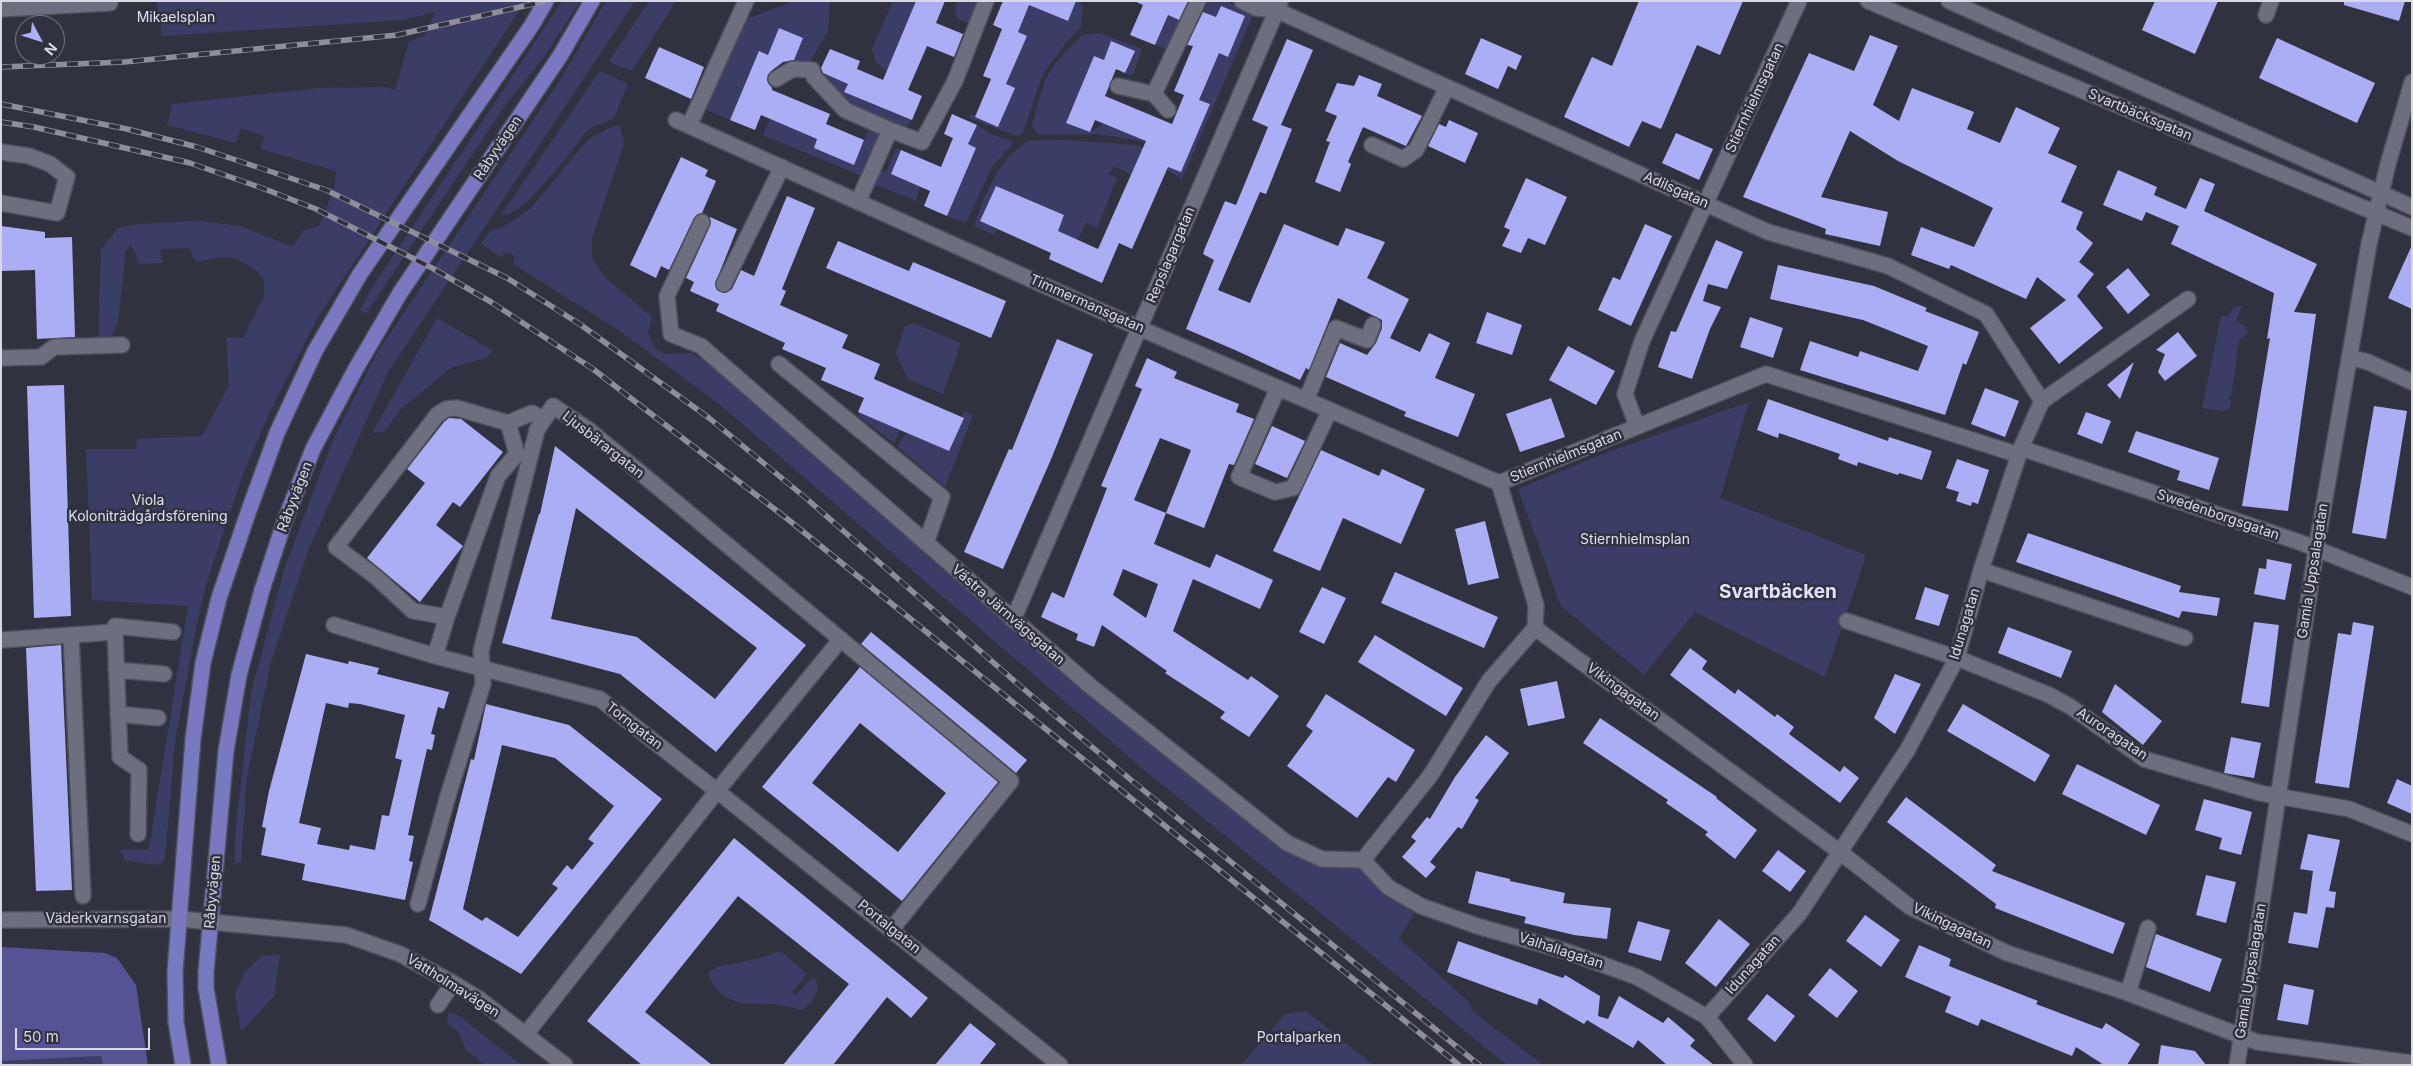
<!DOCTYPE html>
<meta charset="utf-8">
<style>
body{margin:0}
#map{position:relative;width:2413px;height:1066px;overflow:hidden;background:#313240;font-family:Inter,sans-serif}
canvas{display:block}
.frame{position:absolute;inset:0;border:2px solid #d8d9e2;pointer-events:none}
.north{position:absolute;left:15px;top:15px;width:50px;height:50px;box-sizing:border-box;background:#313240;border:1px solid #747581;border-radius:50%;rotate:130deg;font-size:14px;font-weight:700;line-height:20px;text-align:center;color:#d8d9e2}
.north::after{content:'';display:block;margin:auto;width:18px;height:22px;background:#acaffb;clip-path:polygon(50% 0,100% 100%,50% 72%,0 100%)}
.scale{position:absolute;left:15px;top:1028px;width:135px;height:22px;box-sizing:border-box;border:2px solid #d8d9e2;border-top:0;padding-left:6px;font-size:15px;line-height:18px;white-space:nowrap;color:#d8d9e2;-webkit-text-stroke:4px #313240;paint-order:stroke}
</style>
<div id="map">
<canvas width="2413" height="1066"></canvas>
<div class="frame"></div>
<div class="north">N</div>
<div class="scale">50 m</div>
</div>
<script>
const ctx = document.querySelector('canvas').getContext('2d');
ctx.lineJoin = 'round';
function paint(path, color) {
  ctx.fillStyle = color;
  ctx.fill(path, 'evenodd');
}
function poly(rows) {
  const path = new Path2D();
  for (const r of rows) {
    path.moveTo(r[0], r[1]);
    for (let i = 2; i < r.length; i += 2) path.lineTo(r[i], r[i + 1]);
  }
  return path;
}
function stroke(path, color, width, dash) {
  ctx.strokeStyle = color;
  ctx.lineWidth = width;
  ctx.lineCap = dash ? 'butt' : 'round';
  ctx.setLineDash(dash || []);
  ctx.stroke(path);
}
function write(font, color, halo, rows, align = 'center') {
  ctx.font = font + ' Inter,sans-serif';
  ctx.lineWidth = 5;
  ctx.setLineDash([]);
  ctx.textBaseline = 'middle';
  ctx.strokeStyle = halo;
  ctx.fillStyle = color;
  for (const [text, x, y, turn = 0] of rows) {
    ctx.save();
    ctx.translate(x, y);
    ctx.rotate((+turn || 0) * Math.PI / 180);
    ctx.textAlign = isNaN(turn) ? turn : align;
    if (halo) ctx.strokeText(text, 0, 0);
    ctx.fillText(text, 0, 0);
    ctx.restore();
  }
}
paint(poly([
 [156,1,525,1,317,319,272,407,243,474,207,581,197,623,175,741,165,859,159,865,126,861,119,850,149,849,188,606,92,600,86,449,136,449,137,439,202,436,229,385,226,337,243,338,264,296,264,280,257,271,235,258,218,257,198,262,194,259,189,248,160,249,163,263,138,264,134,249,130,246,126,250,118,322,112,336,98,340,101,249,118,228,137,224,200,221,240,226,293,247,303,231,319,226,334,189,336,171,261,149,264,136,241,128,236,143,167,125,172,104,319,88,386,87,395,90,409,42,426,34,435,12,403,20,162,36],
 [562,1,580,1,544,57,507,103,482,140,366,314,360,310,373,286],
 [606,1,635,1,387,374,308,551,271,662,247,778,241,862,235,864,235,834,251,693,284,570,333,440,377,353,562,77],
 [649,1,676,1,632,71,609,62],
 [794,1,830,1,828,30,809,64,791,65,803,38,779,28,768,55,759,52,730,120,705,109,742,21],
 [893,1,916,1,887,71,877,64,872,49],
 [956,1,978,1,969,23,959,20,955,12],
 [1076,1,1080,1,1083,7,1081,27,1065,44,1042,76,1023,133,1017,136,969,118,971,114,999,126,1014,88,1006,84,1027,36,1015,31,1021,25,1029,5,1068,21],
 [1208,1,1225,1,1254,13,1182,179,1167,170,1138,160,1131,175,1114,166,1109,175,1117,177,1097,229,1086,222,1078,240,1061,233,1049,252,1064,215,996,186,980,221,997,229,994,235,974,226,983,200,998,171,1010,155,1028,141,1063,140,1136,145,1161,154,1158,162,1181,172,1209,105,1199,100,1219,53,1228,56,1245,17,1221,6,1216,17,1204,12],
 [1163,14,1181,21,1169,51,1155,45,1164,24],
 [1099,33,1142,49,1133,75,1125,73,1134,51,1111,41,1104,60,1094,56,1066,123,1090,132,1104,123,1153,143,1099,134,1041,135,1036,133,1032,124,1045,80,1055,63,1082,35],
 [600,71,628,84,614,118,587,130,564,161,528,201,510,214,501,215],
 [820,72,848,84,845,92,912,120,904,131,854,110,824,83],
 [770,119,817,139,814,148,854,165,870,127,882,133,864,177,763,135],
 [620,125,624,144,592,239,592,258,606,278,652,317,648,333,655,348,665,354,691,353,704,360,1013,624,1301,855,1354,865,1365,872,1414,913,1399,939,1470,1003,1472,1011,1543,1065,1507,1065,1142,768,719,404,620,331,513,264,515,257,512,254,506,253,501,257,481,244,490,231,505,226,531,208,588,140,607,129],
 [977,125,993,135,1014,142,992,167,966,223,947,216,976,148,968,144],
 [896,148,901,150,891,174,920,187,916,201,872,183,877,169,886,172],
 [2242,305,2236,322,2245,326,2248,333,2239,341,2231,396,2228,396,2231,402,2229,409,2223,411,2202,408,2221,316,2228,316,2234,306],
 [437,318,493,351,488,357,451,368,401,409,384,432,372,433],
 [913,323,961,343,943,394,908,379,897,356,896,352,905,327],
 [1749,402,1720,498,1866,555,1825,677,1695,612,1644,675,1561,606,1518,489,1603,454],
 [964,411,972,415,972,418,945,487,897,446,906,433,949,451],
 [858,412,900,430,894,443,860,417],
 [777,952,781,952,807,974,792,992,796,995,813,977,816,980,818,989,812,1002,802,1010,775,1004,741,1003,727,998,715,988,709,977,708,973,717,967,761,958],
 [280,955,274,996,241,1032,235,994,245,972,262,956],
 [1306,1011,1373,1065,1241,1065,1285,1014],
 [448,1013,458,1015,521,1065,485,1065,466,1050,458,1031,447,1023],
 [102,1056,103,1065,1,1065,1,1061]
]), '#3c3d66');
paint(poly([
 [1,947,105,953,117,958,136,985,148,1065,103,1065,101,1056,1,1061]
]), '#545494');
paint(poly([
 [916,1,945,1,936,23,963,34,954,57,927,46,908,90,922,96,912,120,844,92,848,84,823,73,821,68,830,49,860,61,857,69,883,80],
 [1003,1,1076,1,1068,21,1029,5,1018,32,1027,36,1006,84,1015,88,998,127,975,117,991,79,983,76,1002,29,993,25],
 [1134,1,1188,1,1179,20,1168,15,1155,45,1130,35,1143,5],
 [1639,1,1743,1,1720,55,1697,45,1661,129,1642,121,1629,147,1564,117,1592,57,1612,66],
 [2155,1,2218,1,2195,54,2142,30],
 [2344,1,2405,1,2399,21,2344,5],
 [1221,6,1245,16,1228,57,1219,53,1199,100,1210,104,1181,172,1168,167,1132,249,1119,243,1102,283,1049,259,1051,253,980,221,996,186,1064,215,1058,231,1098,249,1146,141,1095,120,1090,132,1066,123,1094,56,1104,60,1111,41,1135,51,1125,73,1116,69,1105,96,1172,124,1184,95,1174,91,1193,46,1187,45,1203,12,1216,17],
 [779,28,803,38,794,60,783,62,771,71,767,79,768,83,772,88,772,90,830,114,826,124,864,140,854,165,814,148,817,139,761,115,755,130,730,120,759,51,768,55],
 [1870,35,1898,46,1873,105,1899,121,1912,88,1974,112,1967,129,2000,143,2016,107,2060,128,2048,153,2077,166,2061,202,2083,212,2076,229,2093,243,2079,262,2094,274,2077,296,2103,328,2059,364,2030,328,2066,300,2037,277,2026,299,1951,265,1949,269,1911,255,1921,227,1974,247,1993,208,1898,161,1850,131,1821,197,1888,212,1880,246,1825,234,1826,229,1743,197,1809,53,1854,71],
 [1481,38,1522,56,1516,70,1508,66,1498,89,1465,74],
 [2277,38,2375,83,2357,123,2259,78],
 [1287,39,1313,50,1281,125,1292,129,1266,194,1260,192,1218,290,1250,303,1284,224,1338,246,1346,228,1385,242,1367,278,1409,299,1390,338,1420,352,1429,333,1450,343,1435,378,1475,394,1458,437,1404,416,1406,412,1326,377,1340,343,1367,355,1376,343,1382,328,1382,320,1338,298,1309,370,1306,368,1300,380,1235,350,1186,329,1214,260,1203,254,1205,248,1225,201,1236,205,1268,127,1252,120],
 [659,47,704,67,691,99,645,78],
 [1359,75,1382,84,1377,96,1422,116,1406,146,1363,127,1348,162,1351,164,1340,192,1315,182,1330,142,1326,141,1337,116,1325,111,1337,83,1354,86],
 [952,114,977,125,968,144,976,148,947,216,924,206,930,191,891,174,901,150,941,167,953,138,944,134],
 [1449,120,1478,133,1465,163,1428,146,1439,124,1446,127],
 [1676,133,1713,149,1699,180,1662,163],
 [681,157,708,170,705,176,716,181,702,213,694,218,669,270,661,266,656,278,630,265],
 [2118,170,2157,187,2154,195,2186,209,2200,178,2215,184,2204,211,2317,264,2294,312,2316,314,2288,511,2242,506,2270,338,2267,339,2274,293,2171,244,2179,226,2146,212,2142,221,2103,205],
 [1526,178,1567,197,1545,245,1528,238,1521,253,1502,246,1510,230,1504,227],
 [787,196,815,208,782,289,786,291,780,305,848,335,842,348,880,364,874,379,964,418,949,451,858,412,864,398,821,380,826,368,782,349,785,343,716,311,719,304,690,291,694,282,686,278,710,226,710,217,737,229,715,284,717,290,725,293,732,289,741,270,754,276],
 [1645,224,1672,236,1631,326,1598,310,1613,277,1620,280],
 [1,226,45,232,45,238,72,237,75,337,37,339,35,270,1,271],
 [1716,240,1743,252,1727,289,1708,284,1703,301,1721,307,1710,329,1692,379,1658,367,1671,331,1676,332],
 [838,241,909,271,913,262,1006,301,991,338,826,268],
 [2412,245,2412,309,2388,298],
 [1778,265,1874,286,1927,308,1925,311,1979,332,1966,365,1963,363,1945,415,1800,370,1810,341,1858,357,1860,351,1918,371,1928,346,1863,320,1770,299],
 [2128,268,2150,295,2128,314,2106,287],
 [1487,312,1522,325,1512,355,1476,343],
 [1750,317,1783,328,1773,358,1740,347],
 [2178,332,2197,356,2165,381,2158,372,2165,354,2156,350],
 [1057,339,1093,354,1052,457,1003,569,964,552,1009,449,1012,450],
 [1568,346,1615,371,1596,405,1549,380],
 [1147,358,1177,372,1174,378,1239,404,1236,412,1254,419,1234,465,1229,464,1204,528,1166,513,1191,450,1160,438,1134,500,1166,513,1154,544,1210,568,1216,554,1273,580,1260,609,1193,579,1173,631,1248,680,1251,676,1279,696,1249,737,1220,718,1225,712,1165,673,1167,671,1102,625,1094,647,1076,640,1078,634,1041,617,1052,592,1064,598,1107,488,1101,486,1142,389,1135,386],
 [1123,569,1158,584,1146,618,1113,595],
 [2134,362,2120,399,2107,385],
 [64,385,71,616,34,618,27,386],
 [1985,388,2019,401,2005,437,1971,424],
 [1551,398,1565,437,1520,452,1506,414],
 [1768,399,1888,441,1889,437,1932,451,1922,480,1899,473,1898,475,1858,462,1857,466,1838,459,1840,454,1779,433,1778,438,1757,430],
 [2374,406,2407,411,2386,539,2352,533],
 [2086,412,2111,421,2102,444,2077,434],
 [449,418,461,419,503,452,460,507,453,502,436,525,463,546,420,602,367,558,425,483,407,469,444,422],
 [1272,426,1305,441,1287,478,1255,464],
 [2136,431,2219,458,2209,490,2177,480,2180,471,2128,452],
 [555,446,806,645,716,752,620,674,502,643,539,514,540,514],
 [576,508,757,648,715,699,637,637,551,619],
 [1321,450,1379,476,1382,469,1425,489,1401,544,1343,518,1320,571,1273,551],
 [1957,459,1989,470,1978,504,1972,502,1971,506,1956,501,1959,492,1946,488],
 [1485,521,1499,578,1468,585,1455,529],
 [2028,533,2181,586,2179,592,2220,598,2217,616,2182,611,2179,618,2016,562],
 [2267,559,2292,564,2285,600,2254,594,2259,568,2266,569],
 [1395,572,1498,617,1484,648,1381,603],
 [1322,587,1346,598,1324,644,1299,632],
 [1925,587,1949,595,1939,626,1915,619],
 [2254,622,2279,625,2269,707,2241,703],
 [2353,622,2374,626,2349,788,2315,783,2338,633,2351,635],
 [2008,627,2072,651,2061,678,1998,653],
 [871,632,1027,760,1016,773,861,644],
 [1375,635,1463,688,1446,716,1358,662],
 [61,645,72,890,36,891,26,648],
 [1690,648,1707,661,1702,669,1735,694,1738,689,1775,717,1777,714,1794,727,1789,734,1840,772,1844,766,1859,778,1840,803,1670,675],
 [306,654,348,664,349,661,379,668,377,674,449,692,444,709,438,707,431,734,435,735,432,750,427,749,417,793,408,835,414,836,409,861,413,862,405,900,302,880,305,864,261,855,266,828,262,827,269,791],
 [326,703,348,708,349,703,360,704,405,715,395,758,402,760,389,816,382,815,375,850,350,845,349,850,317,844,321,828,299,823],
 [860,667,998,782,902,901,762,787],
 [860,723,946,793,898,852,812,783],
 [1895,674,1921,684,1895,734,1874,718],
 [1557,681,1565,718,1528,726,1520,689],
 [2115,684,2162,721,2143,745,2102,712],
 [1326,694,1415,750,1396,782,1388,777,1357,818,1287,766,1313,731,1306,726],
 [486,704,569,725,662,799,521,974,429,920,471,759,474,760],
 [502,745,555,758,614,806,588,839,594,843,572,870,567,865,552,884,558,888,518,937,486,917,482,921,463,909],
 [1963,704,2050,755,2035,782,1947,731],
 [1600,718,1717,797,1716,798,1757,830,1735,859,1705,835,1708,832,1666,803,1668,800,1583,743],
 [1486,735,1509,753,1475,798,1479,800,1462,829,1458,827,1430,862,1436,867,1426,878,1402,857,1416,841,1411,837,1427,817,1430,819,1455,777],
 [2231,737,2261,743,2254,778,2224,773],
 [2077,764,2160,805,2146,835,2062,794],
 [2397,779,2412,786,2412,814,2387,803],
 [1906,797,1996,865,1992,871,2125,923,2113,954,1995,908,1996,904,1887,822],
 [2204,799,2252,812,2241,855,2219,849,2222,838,2195,830],
 [2308,834,2340,840,2329,891,2336,892,2334,908,2326,907,2318,948,2288,943,2294,912,2307,914,2313,871,2300,869],
 [734,838,928,998,911,1018,887,997,833,1065,783,1065,849,984,738,896,645,1012,712,1065,642,1065,587,1021],
 [1778,850,1806,871,1790,892,1762,871],
 [1476,871,1510,879,1510,881,1565,893,1563,903,1611,908,1607,939,1574,935,1524,923,1526,917,1468,903],
 [2206,875,2236,882,2226,923,2196,915],
 [1865,915,1900,940,1881,967,1846,941],
 [1719,919,1750,944,1716,987,1685,963],
 [1638,921,1670,930,1661,961,1628,952],
 [2156,934,2222,959,2210,992,2146,967],
 [1458,941,1563,978,1565,975,1600,996,1598,1016,1608,1019,1619,996,1663,1023,1668,1017,1695,1040,1690,1046,1714,1065,1667,1065,1638,1040,1633,1048,1587,1020,1584,1024,1539,998,1537,1005,1447,972],
 [1919,945,1951,959,1949,966,2038,1001,2036,1004,2102,1029,2106,1023,2140,1044,2127,1065,2104,1065,2076,1047,2072,1056,1981,1019,1978,1026,1945,1012,1951,997,1905,977],
 [1830,968,1858,991,1837,1018,1808,995],
 [2284,984,2314,990,2308,1025,2277,1020],
 [1767,994,1795,1016,1775,1042,1747,1019],
 [970,1023,996,1044,979,1065,935,1065],
 [2161,1045,2195,1051,2206,1065,2158,1065]
]), '#abaef5');
const minor = poly([
 [1242,1,1256,8,1276,10,1768,232,1888,266,1986,314,2042,401],
 [1868,1,2412,228],
 [1949,1,2412,207],
 [1,9,110,3,110,1],
 [2266,15,2271,1],
 [776,79,793,69,812,70,814,77,845,110,890,130,858,202],
 [1118,86,1154,94,1198,1],
 [1154,94,1168,110],
 [676,120,1139,328,1499,483],
 [689,126,746,1],
 [890,130,922,142,955,81,986,1],
 [1372,145,1403,159,1416,150,1447,87],
 [1,152,29,156,50,164,67,177,57,213,1,203],
 [702,222,667,296,671,334,701,346,1089,685,1287,843,1322,859,1363,860],
 [724,284,782,167],
 [2349,357,2368,362,2412,382],
 [1,358,41,357,54,347,122,345],
 [779,364,942,497,926,543],
 [1278,388,1239,477,1275,492,1293,488,1330,410],
 [1306,400,1336,328,1367,340,1373,325],
 [508,423,532,413,544,419],
 [1637,426,1625,394,1642,341,1799,1],
 [2021,448,2299,542,2412,587],
 [1981,570,2185,638],
 [1013,620,1280,3],
 [1847,621,1957,658,2049,695,2071,707,2144,759,2260,793,2349,809,2412,834],
 [334,625,435,656,600,699,717,791,841,639],
 [1535,628,1840,852,1910,907,2007,953,2128,993,2257,1042,2412,1063],
 [115,632,115,626,173,632],
 [71,636,83,896],
 [1,640,115,632,120,757,139,770,138,834],
 [435,656,447,617,498,476,517,454,508,423,457,408,446,409,437,415,336,547,376,577,413,611,447,617],
 [116,670,164,674],
 [118,714,158,718],
 [1363,860,1430,776,1489,681,1535,628,1536,605,1499,483,1766,374,2019,455],
 [1363,860,1388,887,1421,906,1477,926,1565,951,1637,977,1707,1017,1745,1065],
 [418,904,447,799,483,684,481,651,537,430,553,406,589,430,1011,781,891,930],
 [1,920,180,919,346,935,400,954,453,983,479,999,565,1065],
 [2128,993,2148,928],
 [438,1005,453,983],
 [1707,1017,1799,914,1908,749,1957,658,1981,570,2021,448,2042,401,2188,299],
 [526,1034,717,791,1060,1065],
 [2237,1065,2316,550,2369,244,2388,164,2412,82]
]);
const major = poly([
 [183,1065,176,1022,175,972,193,739,203,663,219,598,248,513,277,433,315,351,360,274,532,25,546,1],
 [219,1065,206,988,206,972,226,751,239,675,262,590,285,520,313,449,355,370,400,293,560,56,592,1]
]);
stroke(minor, '#4e4f5b', 18);
stroke(major, '#4e4f5b', 18);
stroke(minor, '#6d6e7e', 15);
stroke(major, '#7978c1', 15);
const rail = poly([
 [1,67,124,62,397,35,546,1],
 [1,104,127,129,197,147,326,190,507,278,581,325,709,418,807,499,1019,685,1131,780,1479,1065],
 [1,122,34,127,190,163,262,188,316,209,434,269,491,302,593,369,790,521,1459,1065]
]);
stroke(rail, '#8d8e99', 5.5);
stroke(rail, '#313240', 4, [11]);
write('14px', '#dfe0f4', '#313240', [
 ["Mikaelsplan",176,18],
 ["Viola",148,501],
 ["Koloniträdgårdsförening",148,517],
 ["Stiernhielmsplan",1635,540],
 ["Portalparken",1299,1038]
]);
write('14px', '#d8d9e2', '#313240', [
 ["Stiernhielmsgatan",1755,98,-65],
 ["Svartbäcksgatan",2140,115,23],
 ["Råbyvägen",498,148,-56],
 ["Adilsgatan",1676,190,24],
 ["Repslagargatan",1171,255,-67],
 ["Timmermansgatan",1087,304,24],
 ["Ljusbärargatan",603,445,38],
 ["Stiernhielmsgatan",1566,456,-22],
 ["Råbyvägen",295,497,-69],
 ["Swedenborgsgatan",2218,515,19],
 ["Gamla Uppsalagatan",2313,571,-81],
 ["Västra Järnvägsgatan",1008,615,41],
 ["Idunagatan",1965,624,-73],
 ["Vikingagatan",1623,692,36],
 ["Torngatan",634,726,38],
 ["Auroragatan",2112,734,34],
 ["Råbyvägen",213,892,-85],
 ["Väderkvarnsgatan",106,919],
 ["Vikingagatan",1952,926,26],
 ["Portalgatan",889,927,39],
 ["Valhallagatan",1561,951,18],
 ["Idunagatan",1753,965,-48],
 ["Gamla Uppsalagatan",2251,971,-81],
 ["Vattholmavägen",453,986,32]
]);
write('bold 19px', '#dfe1ff', '#313240', [
 ["Svartbäcken",1778,592]
]);
</script>
